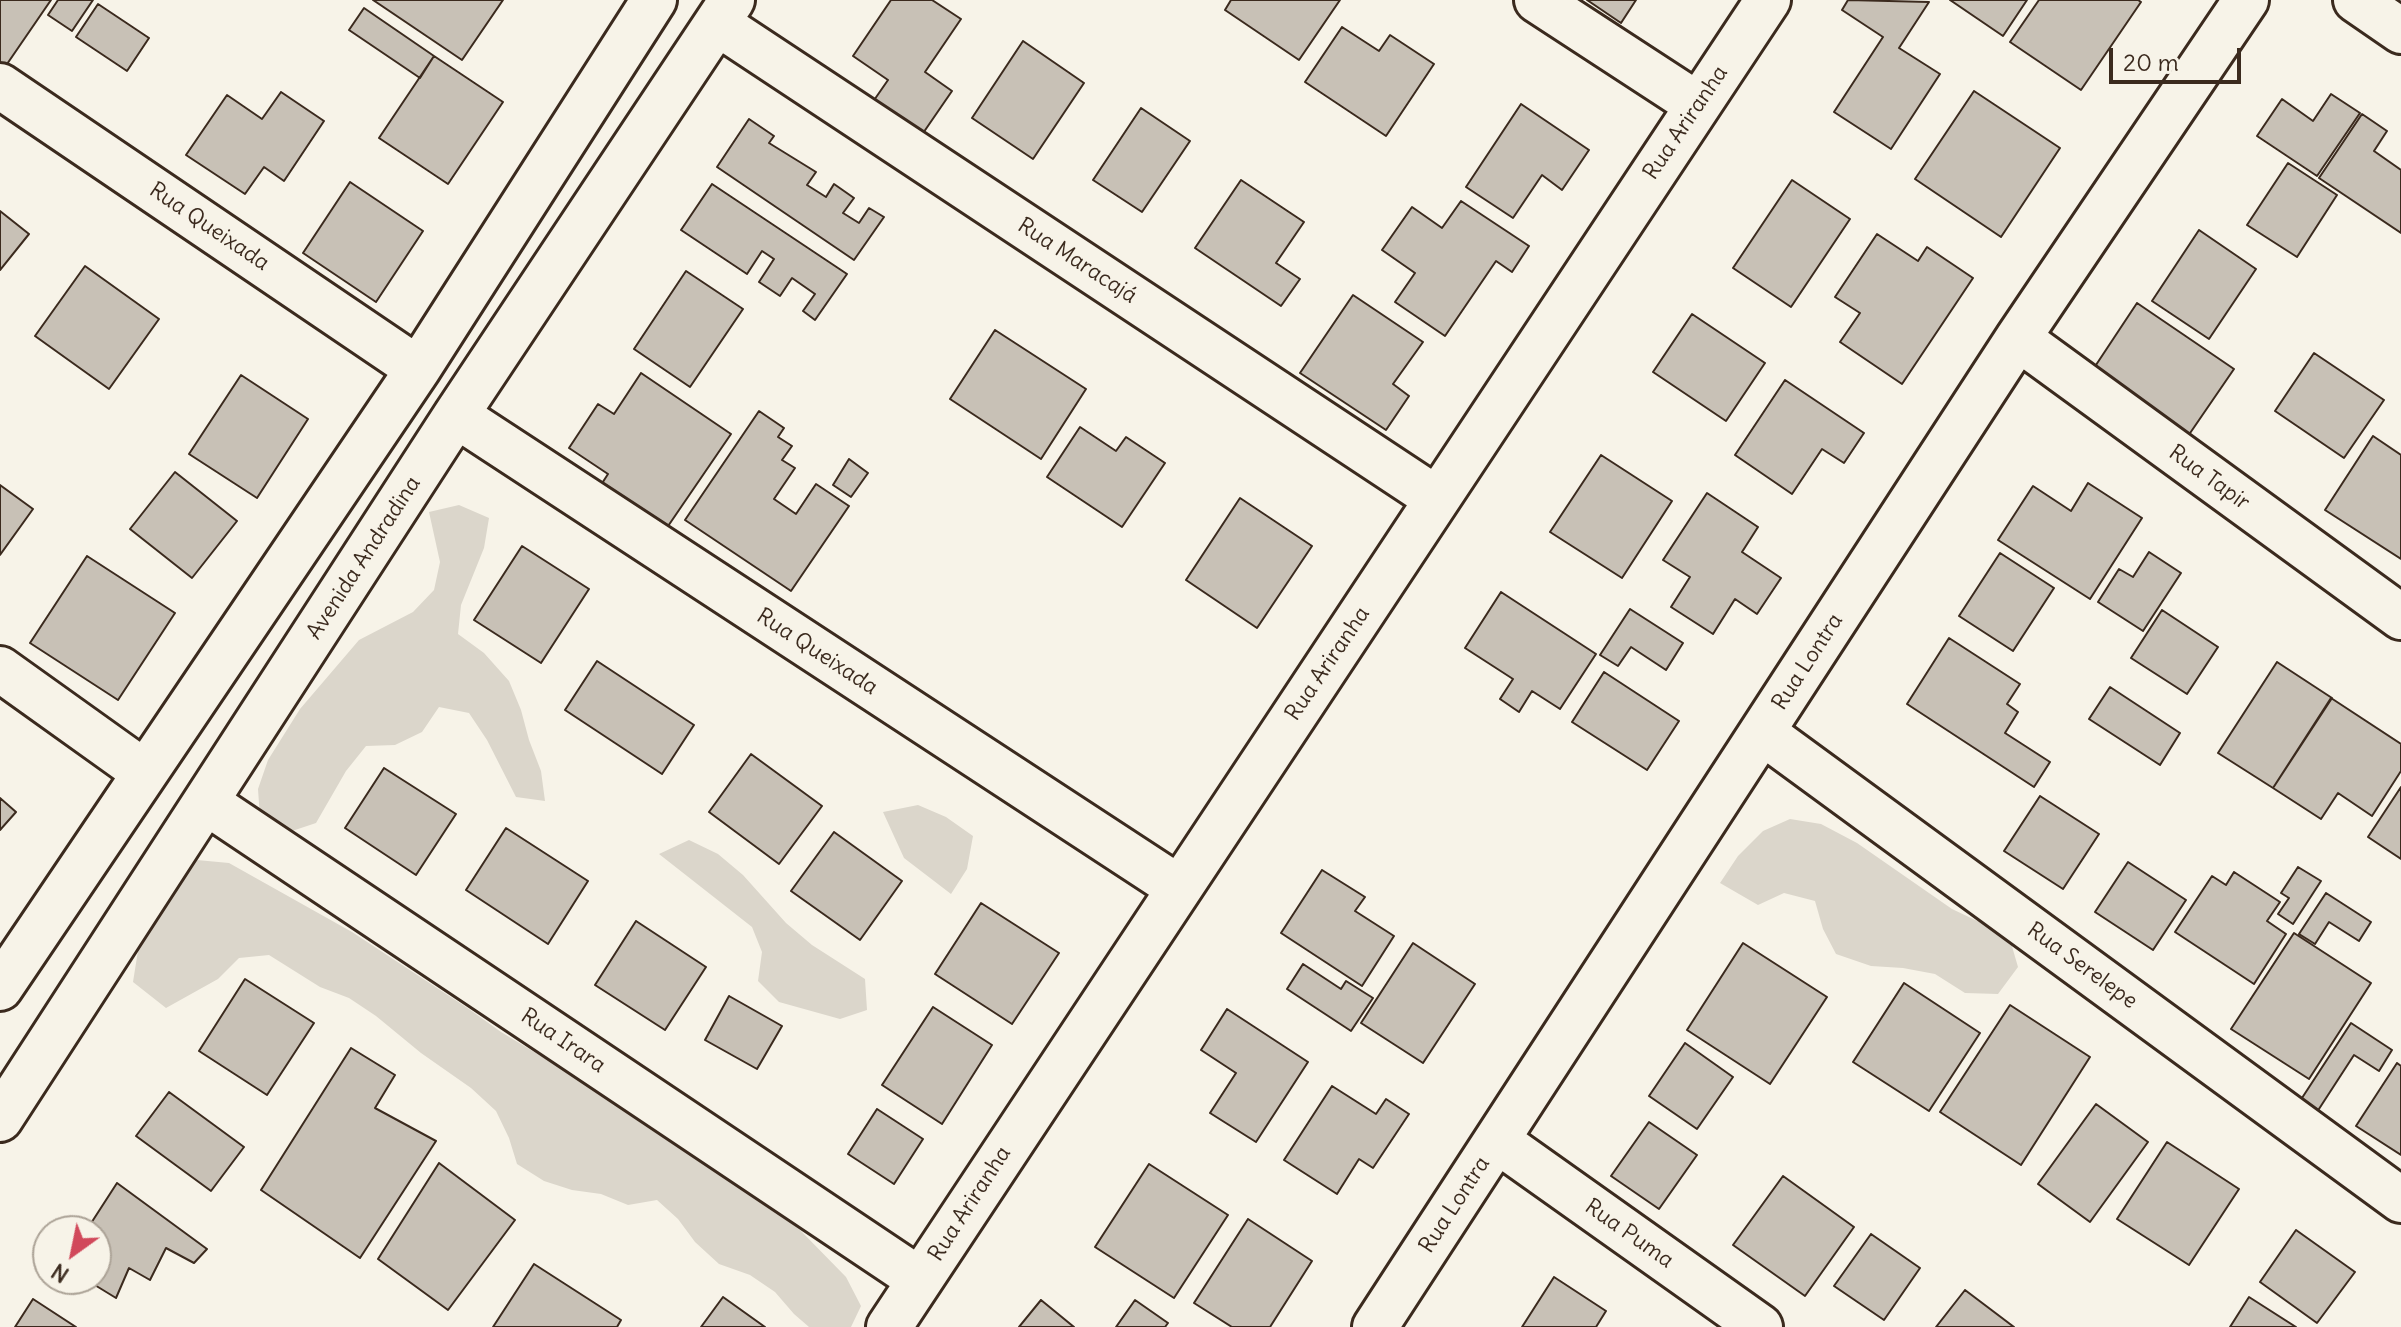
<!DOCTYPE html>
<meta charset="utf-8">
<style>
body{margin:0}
#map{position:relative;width:2401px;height:1327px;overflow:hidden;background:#f7f3e8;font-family:Delius,sans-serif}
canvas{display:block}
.north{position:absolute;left:32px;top:1215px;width:80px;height:80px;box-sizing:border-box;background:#f7f3e8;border:2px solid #aca397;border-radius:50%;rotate:213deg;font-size:22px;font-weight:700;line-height:32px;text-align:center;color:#3b2a1e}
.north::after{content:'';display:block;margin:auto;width:28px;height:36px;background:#d1495b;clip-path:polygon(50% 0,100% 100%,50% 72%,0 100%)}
.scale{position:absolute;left:2109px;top:48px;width:132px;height:36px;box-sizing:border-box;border:4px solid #3b2a1e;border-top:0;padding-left:10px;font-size:24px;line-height:28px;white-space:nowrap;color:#3b2a1e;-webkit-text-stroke:6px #f7f3e8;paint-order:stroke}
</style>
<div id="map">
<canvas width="2401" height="1327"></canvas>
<div class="north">N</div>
<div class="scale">20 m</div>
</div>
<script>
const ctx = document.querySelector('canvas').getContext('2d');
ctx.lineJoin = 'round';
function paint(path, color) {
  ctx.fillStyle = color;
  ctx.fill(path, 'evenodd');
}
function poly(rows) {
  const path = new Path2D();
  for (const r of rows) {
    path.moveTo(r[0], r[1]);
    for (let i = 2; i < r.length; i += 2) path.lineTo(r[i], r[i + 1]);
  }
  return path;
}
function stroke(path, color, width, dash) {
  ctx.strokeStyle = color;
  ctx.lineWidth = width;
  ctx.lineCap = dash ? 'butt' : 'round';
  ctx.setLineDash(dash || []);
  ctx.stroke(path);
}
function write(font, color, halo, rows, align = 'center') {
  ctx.font = font + ' Delius,sans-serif';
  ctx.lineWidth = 6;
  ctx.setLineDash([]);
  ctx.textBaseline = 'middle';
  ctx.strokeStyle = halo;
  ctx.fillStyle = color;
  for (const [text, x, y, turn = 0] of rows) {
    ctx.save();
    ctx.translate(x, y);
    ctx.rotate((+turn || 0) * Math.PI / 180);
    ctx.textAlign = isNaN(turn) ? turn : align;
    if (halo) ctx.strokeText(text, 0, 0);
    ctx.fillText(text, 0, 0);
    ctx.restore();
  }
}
paint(poly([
 [459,505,489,518,484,548,461,605,458,634,484,653,509,681,521,710,529,740,541,771,545,801,516,797,487,740,469,713,439,707,422,732,395,745,366,746,346,771,316,823,286,833,260,818,258,789,268,760,300,709,359,640,413,612,434,590,440,562,429,512],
 [918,805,946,817,973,836,967,869,951,894,904,858,883,812],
 [1790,819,1821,824,1857,843,1952,909,2009,936,2018,967,1998,994,1965,993,1935,974,1903,968,1871,966,1836,954,1823,929,1815,901,1784,893,1758,905,1720,883,1738,856,1763,831],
 [689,840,718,854,743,875,786,923,812,945,865,979,867,1010,840,1019,779,1002,758,981,762,952,752,927,659,854],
 [197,860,229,863,352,932,469,1009,501,1032,589,1085,754,1192,801,1231,846,1277,861,1306,851,1327,809,1327,794,1314,775,1292,750,1275,719,1264,695,1242,678,1219,657,1200,628,1205,601,1194,572,1190,544,1181,517,1164,509,1138,496,1111,471,1088,421,1053,376,1016,349,998,320,987,269,955,239,958,218,979,166,1008,133,982,140,938,176,882]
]), '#dbd6cb');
const building = poly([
 [0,0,51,0,5,67,0,64,0,0],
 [58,0,93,0,72,31,48,15,58,0],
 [373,0,503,0,462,60,373,0],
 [891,0,932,0,961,19,925,72,952,91,919,139,870,106,888,80,853,56,891,0],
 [1231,0,1340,0,1299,60,1225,10,1231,0],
 [1587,0,1636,0,1621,23,1587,0],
 [1848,0,1929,2,1899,48,1940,74,1891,149,1834,112,1883,37,1842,10,1848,0],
 [1950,0,2027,0,2003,36,1950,0],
 [2039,0,2138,0,2141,2,2081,90,2010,42,2039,0],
 [98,4,149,38,127,71,76,37,98,4],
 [364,8,434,56,420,78,349,30,364,8],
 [1342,27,1379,51,1390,35,1434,64,1386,136,1305,82,1342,27],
 [1023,41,1084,83,1033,159,972,118,1023,41],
 [434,56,503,102,448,184,379,138,434,56],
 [1974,91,2060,148,2001,237,1915,179,1974,91],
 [281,92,324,121,284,181,264,167,245,194,186,155,227,95,262,119,281,92],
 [2331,94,2360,113,2317,176,2257,136,2282,99,2313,121,2331,94],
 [1521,104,1589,150,1562,190,1542,175,1513,218,1466,187,1521,104],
 [1141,108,1190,141,1142,212,1093,180,1141,108],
 [2362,114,2387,131,2374,151,2401,170,2401,233,2319,178,2362,114],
 [749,119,774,136,769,143,816,172,807,185,826,197,834,184,854,198,843,213,859,223,869,208,884,217,854,260,717,167,749,119],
 [2288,163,2337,195,2297,257,2247,225,2288,163],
 [1241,180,1304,222,1276,263,1300,279,1281,306,1195,248,1241,180],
 [1792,180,1850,219,1791,307,1733,268,1792,180],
 [350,182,423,231,376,302,303,253,350,182],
 [712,184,847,274,815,320,803,311,815,294,792,278,780,296,759,282,774,259,762,251,747,274,681,230,712,184],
 [1461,201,1529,246,1512,272,1496,261,1445,336,1395,302,1415,273,1382,250,1412,207,1442,228,1461,201],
 [0,211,29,234,0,270,0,211],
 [2199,230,2256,269,2209,339,2152,301,2199,230],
 [1877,234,1918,261,1927,247,1973,278,1902,384,1840,342,1860,313,1835,297,1877,234],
 [85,266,159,319,109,389,35,336,85,266],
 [686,271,743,309,690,387,634,349,686,271],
 [1353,295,1423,342,1393,384,1409,396,1386,430,1300,373,1353,295],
 [2137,303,2234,369,2186,439,2090,374,2137,303],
 [1692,314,1765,363,1726,421,1653,372,1692,314],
 [995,330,1086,389,1041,459,950,399,995,330],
 [2314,353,2384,400,2344,458,2275,411,2314,353],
 [641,373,731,434,664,532,599,488,608,474,569,448,598,404,614,414,641,373],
 [241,375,308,419,257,498,189,454,241,375],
 [1785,380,1864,433,1844,463,1822,449,1792,494,1735,455,1785,380],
 [759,411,784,428,778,437,792,446,782,460,795,468,774,499,796,514,816,484,849,506,791,591,685,520,759,411],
 [1080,427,1116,451,1126,437,1165,463,1122,527,1047,477,1080,427],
 [2373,436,2401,455,2401,559,2325,510,2373,436],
 [1601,455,1672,501,1622,578,1550,532,1601,455],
 [849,459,868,473,851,497,833,485,849,459],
 [175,472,237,521,192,578,130,529,175,472],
 [2088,483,2142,518,2090,599,1998,540,2033,486,2071,511,2088,483],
 [0,485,33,509,0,555,0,485],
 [1707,493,1758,527,1742,552,1781,578,1757,614,1735,599,1713,634,1671,607,1690,577,1663,560,1707,493],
 [1240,498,1312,546,1257,628,1186,580,1240,498],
 [522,546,589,589,541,663,474,620,522,546],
 [2149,552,2181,573,2143,631,2098,602,2119,569,2133,577,2149,552],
 [2000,553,2054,588,2013,651,1959,616,2000,553],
 [87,556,175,613,118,700,30,643,87,556],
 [1501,592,1596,654,1560,709,1532,691,1519,712,1500,699,1513,679,1465,648,1501,592],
 [1630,609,1683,643,1666,670,1631,647,1618,666,1600,655,1630,609],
 [2162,610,2218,647,2187,694,2131,658,2162,610],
 [1949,638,2020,684,2007,704,2018,712,2005,733,2050,762,2034,787,1907,704,1949,638],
 [597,661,694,725,662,774,565,710,597,661],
 [2277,662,2332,698,2273,788,2218,753,2277,662],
 [1604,672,1679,721,1647,770,1572,722,1604,672],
 [2110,687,2180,733,2160,765,2089,719,2110,687],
 [2331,698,2401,744,2401,771,2372,816,2338,793,2321,819,2273,788,2331,698],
 [751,754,822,806,779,864,709,812,751,754],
 [384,768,456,814,416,875,345,828,384,768],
 [2401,787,2401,859,2368,837,2401,787],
 [2040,796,2099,834,2063,889,2004,851,2040,796],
 [0,798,16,812,0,830,0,798],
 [506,828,588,881,548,944,466,890,506,828],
 [834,832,902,881,860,940,791,891,834,832],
 [2128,862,2186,900,2153,950,2095,912,2128,862],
 [2298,867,2321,881,2293,924,2278,914,2289,898,2281,893,2298,867],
 [1322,870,1365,897,1355,911,1394,936,1362,986,1281,933,1322,870],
 [2234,872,2280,902,2267,921,2286,934,2254,984,2175,932,2212,876,2226,885,2234,872],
 [2326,893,2371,922,2359,941,2329,922,2315,944,2299,934,2326,893],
 [981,903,1059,953,1012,1024,935,974,981,903],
 [636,921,706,967,665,1030,595,985,636,921],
 [2294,933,2371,983,2309,1079,2231,1029,2294,933],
 [1413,943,1475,984,1423,1063,1361,1023,1413,943],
 [1743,943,1827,997,1770,1084,1687,1030,1743,943],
 [1303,964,1341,989,1346,981,1373,998,1351,1031,1287,989,1303,964],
 [245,979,314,1023,267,1095,199,1051,245,979],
 [1904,983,1980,1033,1929,1111,1853,1062,1904,983],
 [729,996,782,1026,757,1069,705,1040,729,996],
 [2010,1005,2090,1057,2021,1165,1940,1112,2010,1005],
 [933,1007,992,1045,942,1124,882,1085,933,1007],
 [1227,1009,1308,1062,1256,1142,1210,1113,1236,1073,1201,1050,1227,1009],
 [2351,1023,2392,1050,2379,1071,2354,1055,2317,1112,2300,1101,2351,1023],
 [1685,1043,1733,1077,1697,1129,1649,1096,1685,1043],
 [351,1048,395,1075,375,1108,436,1141,360,1258,261,1190,351,1048],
 [2397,1063,2401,1066,2401,1155,2356,1126,2397,1063],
 [1332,1086,1376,1114,1386,1099,1409,1114,1373,1168,1359,1159,1337,1194,1284,1160,1332,1086],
 [169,1092,244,1147,211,1191,136,1136,169,1092],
 [2096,1104,2148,1142,2090,1222,2038,1184,2096,1104],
 [877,1109,923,1139,894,1184,848,1154,877,1109],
 [1649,1122,1697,1155,1659,1209,1611,1176,1649,1122],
 [2167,1142,2239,1189,2189,1265,2117,1219,2167,1142],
 [439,1163,515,1220,448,1310,378,1259,439,1163],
 [1149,1164,1228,1215,1174,1298,1095,1247,1149,1164],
 [1783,1176,1854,1227,1805,1296,1733,1245,1783,1176],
 [117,1183,207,1249,194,1263,166,1248,150,1280,129,1268,116,1298,85,1279,96,1279,96,1231,86,1231,117,1183],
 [1248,1219,1312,1261,1270,1327,1232,1327,1194,1303,1248,1219],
 [2296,1230,2355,1272,2317,1323,2260,1282,2296,1230],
 [1871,1234,1920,1268,1884,1320,1834,1286,1871,1234],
 [534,1264,621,1320,617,1327,493,1327,534,1264],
 [1554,1277,1606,1311,1596,1327,1522,1327,1554,1277],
 [1965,1290,2014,1327,1936,1327,1965,1290],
 [723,1297,765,1327,701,1327,723,1297],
 [2249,1297,2296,1327,2230,1327,2249,1297],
 [33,1299,76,1327,15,1327,33,1299],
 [1041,1300,1074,1327,1019,1327,1041,1300],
 [1135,1300,1168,1323,1165,1327,1116,1327,1135,1300]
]);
paint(building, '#c8c1b6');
stroke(building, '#3b2a1e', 2);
const minor = poly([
 [1537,0,1698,105],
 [2356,0,2401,31],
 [717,23,1437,499],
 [0,86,418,369],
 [2018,338,2401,617],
 [456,415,1179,888],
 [0,669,144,772],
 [1762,732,2401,1200],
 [206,802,920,1280],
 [0,988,418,369,654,0],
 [0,1119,456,415,732,0],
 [1498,1141,1760,1327],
 [889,1327,1768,0],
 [1375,1327,2018,338,2246,0]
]);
stroke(minor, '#3b2a1e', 50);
stroke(minor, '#f7f3e8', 44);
write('22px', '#3b2a1e', '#f7f3e8', [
 ["Rua Ariranha",1686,123,-56],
 ["Rua Queixada",209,227,34],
 ["Rua Maracajá",1077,261,33],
 ["Rua Tapir",2209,478,36],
 ["Avenida Andradina",364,558,-57],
 ["Rua Queixada",817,652,33],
 ["Rua Lontra",1808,662,-57],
 ["Rua Ariranha",1328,664,-56],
 ["Rua Serelepe",2082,966,36],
 ["Rua Irara",563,1041,34],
 ["Rua Ariranha",970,1204,-57],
 ["Rua Lontra",1455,1205,-57],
 ["Rua Puma",1629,1234,35]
]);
</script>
